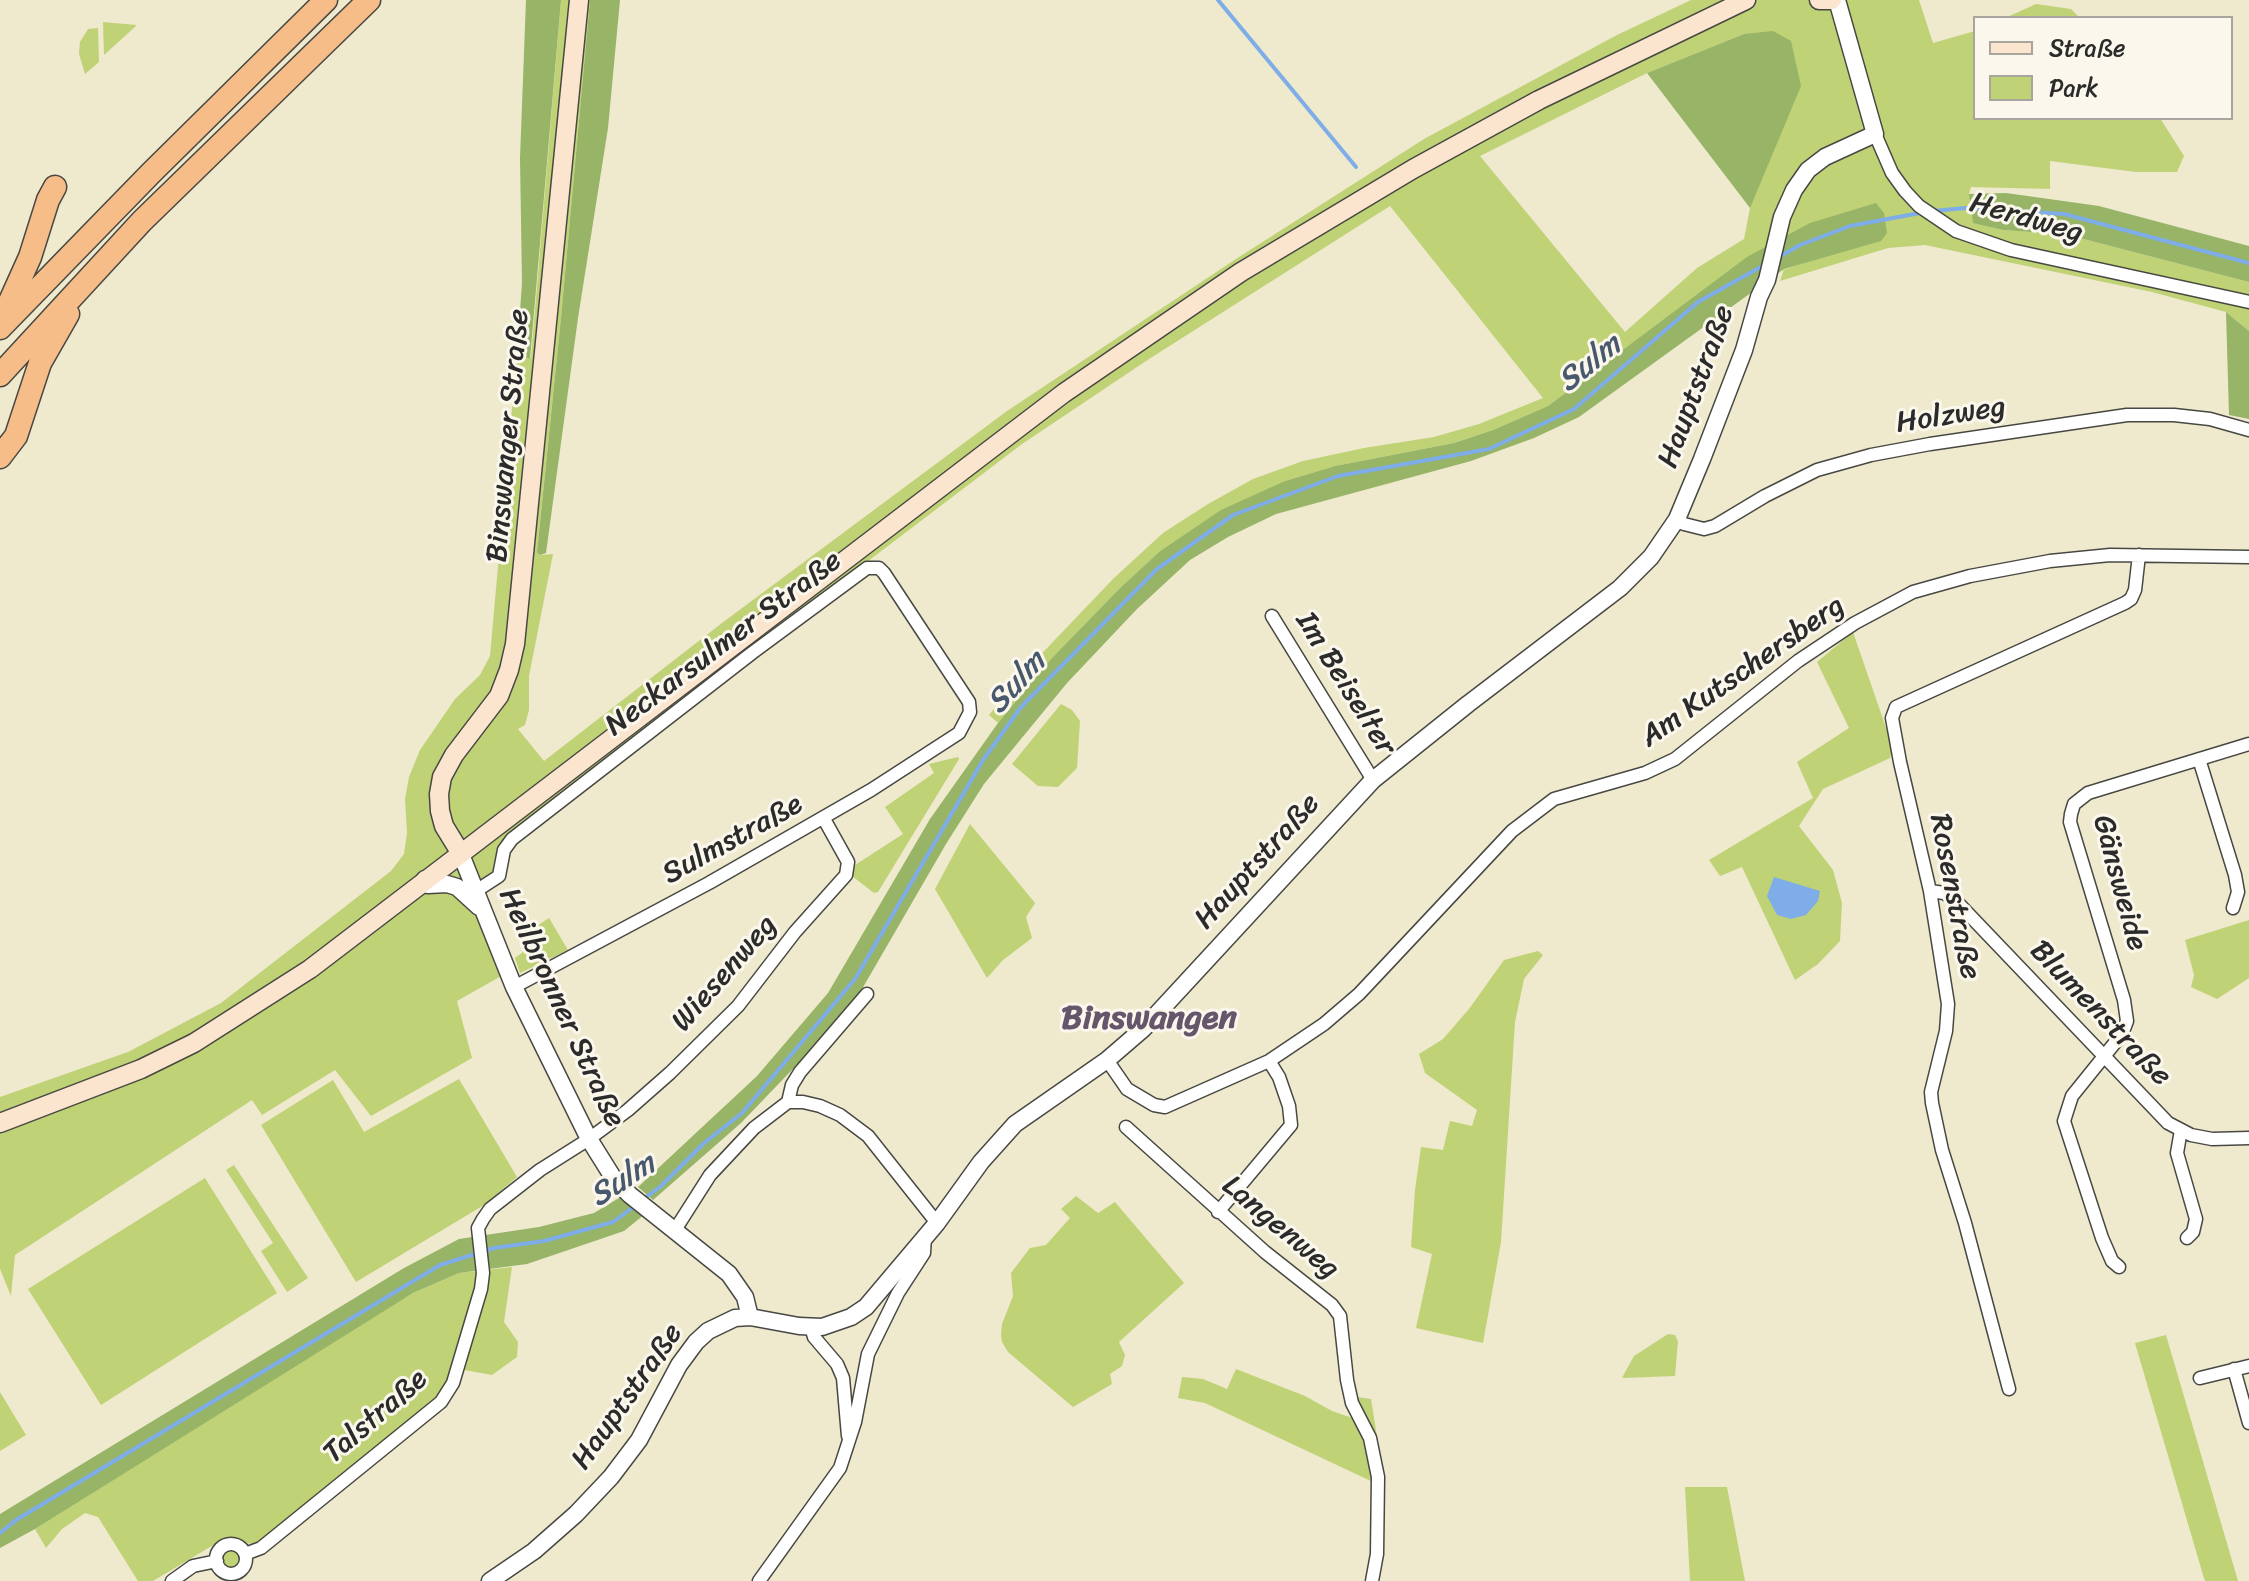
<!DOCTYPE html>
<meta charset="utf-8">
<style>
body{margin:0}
#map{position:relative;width:2249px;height:1581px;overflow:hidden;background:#efe9ce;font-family:Sriracha,sans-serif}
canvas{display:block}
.legend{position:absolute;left:1973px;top:16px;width:260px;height:104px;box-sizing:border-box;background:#fbf7ec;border:2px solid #a8a59f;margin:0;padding:10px 14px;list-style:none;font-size:24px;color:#2b2b2b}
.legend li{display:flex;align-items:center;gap:16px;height:40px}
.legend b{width:40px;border:2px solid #a8a59f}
</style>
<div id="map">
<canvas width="2249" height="1581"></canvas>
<ul class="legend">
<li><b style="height:10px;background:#fce5cf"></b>Straße</li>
<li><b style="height:22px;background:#bfd276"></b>Park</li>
</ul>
</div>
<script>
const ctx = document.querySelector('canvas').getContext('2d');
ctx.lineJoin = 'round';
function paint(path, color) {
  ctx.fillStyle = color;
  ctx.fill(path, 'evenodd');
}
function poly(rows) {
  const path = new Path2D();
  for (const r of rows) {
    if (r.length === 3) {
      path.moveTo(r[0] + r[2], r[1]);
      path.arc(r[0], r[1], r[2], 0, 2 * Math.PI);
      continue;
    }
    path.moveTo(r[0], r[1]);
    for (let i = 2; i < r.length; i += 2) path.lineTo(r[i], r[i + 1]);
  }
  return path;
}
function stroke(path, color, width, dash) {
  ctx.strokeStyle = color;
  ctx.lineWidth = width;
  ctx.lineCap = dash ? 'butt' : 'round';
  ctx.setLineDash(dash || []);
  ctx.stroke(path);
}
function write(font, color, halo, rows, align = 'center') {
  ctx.font = font + ' Sriracha,sans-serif';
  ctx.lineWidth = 6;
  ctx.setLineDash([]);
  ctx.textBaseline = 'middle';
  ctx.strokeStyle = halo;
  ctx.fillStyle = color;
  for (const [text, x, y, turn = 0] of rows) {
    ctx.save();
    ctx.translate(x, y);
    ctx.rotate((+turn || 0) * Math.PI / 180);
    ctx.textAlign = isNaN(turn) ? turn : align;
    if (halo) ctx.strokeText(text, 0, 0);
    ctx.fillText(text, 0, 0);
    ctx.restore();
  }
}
paint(poly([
 [561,0,590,0,561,318,537,551,540,555,553,554,529,676,529,710,525,725,518,729,544,761,722,623,1007,411,1239,257,1424,139,1617,35,1691,0,1919,0,1933,43,1975,31,1975,118,2160,118,2184,156,2177,172,2136,172,2050,161,2050,189,1971,187,1969,194,2004,230,2068,235,2249,282,2249,331,2226,312,2152,292,1925,245,1888,248,1780,281,1784,269,1887,233,1685,305,1548,406,1493,430,1454,443,1335,466,1285,481,1159,552,1120,588,1050,660,998,723,989,715,1028,668,1114,578,1163,533,1208,504,1253,479,1303,461,1364,448,1434,437,1479,424,1543,398,1390,206,1149,359,1022,444,508,835,496,869,461,894,484,928,503,975,457,1001,472,1058,371,1116,335,1070,262,1115,252,1100,15,1255,11,1296,0,1269,0,1097,128,1052,221,1003,391,871,404,854,407,833,405,799,409,777,420,750,455,699,480,675,490,656,517,353,531,358],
 [1744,34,1750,208,1744,239,1697,268,1625,332,1480,156,1647,73],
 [2036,4,2071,9,2080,18,2005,18],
 [103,22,136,25,136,26,104,55],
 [98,28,99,62,85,74,79,54,80,42,88,29],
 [1853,632,1893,748,1890,758,1823,789,1799,826,1833,870,1842,903,1840,941,1818,964,1795,980,1742,867,1720,876,1709,860,1813,798,1797,762,1849,728,1817,662],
 [1061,704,1072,710,1080,721,1077,768,1058,787,1038,786,1012,764],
 [958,757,959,759,878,892,874,893,852,876,855,865,903,834,885,807,934,773,929,764],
 [970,824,1035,903,1026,917,1032,938,1003,960,987,978,935,889],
 [549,918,568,950,520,973,515,958,543,937,537,926],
 [2249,920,2249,978,2217,999,2191,987,2194,975,2185,940],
 [1538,951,1543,955,1524,979,1515,1022,1501,1242,1483,1343,1416,1328,1432,1254,1411,1247,1415,1190,1421,1147,1443,1150,1450,1121,1472,1126,1477,1110,1425,1073,1419,1054,1443,1039,1469,1009,1504,960],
 [459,1079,517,1177,484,1205,356,1282,261,1125,333,1080,364,1132],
 [234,1165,308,1278,287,1292,261,1251,273,1243,226,1170],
 [205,1178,277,1293,101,1405,28,1289],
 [1076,1196,1098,1213,1115,1202,1184,1283,1119,1342,1125,1355,1122,1366,1110,1374,1112,1384,1073,1407,1008,1352,1002,1342,1001,1335,1002,1324,1013,1296,1011,1273,1030,1248,1046,1245,1070,1218,1061,1209],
 [512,1267,504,1322,518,1342,517,1357,492,1375,453,1368,446,1389,439,1399,259,1546,232,1539,220,1541,153,1581,138,1581,98,1517,85,1513,62,1529,46,1548,35,1529,310,1355,413,1293,459,1273],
 [1668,1334,1675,1335,1678,1341,1675,1376,1622,1378,1634,1356],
 [2166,1335,2238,1581,2205,1581,2203,1575,2135,1343],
 [1236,1369,1305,1396,1332,1411,1364,1422,1357,1397,1371,1399,1382,1467,1373,1482,1205,1403,1178,1398,1182,1377,1203,1379,1227,1389],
 [0,1392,26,1435,0,1451],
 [1685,1487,1727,1487,1745,1581,1690,1581],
 [231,1559,13]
]), '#bfd276');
paint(poly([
 [526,0,561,0,530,359,517,353,522,283,520,158],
 [590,0,620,0,608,128,578,318,546,553,540,555,537,552,561,318],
 [1773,31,1791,41,1801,86,1750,208,1647,73,1744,34],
 [2006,193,2099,206,2249,246,2249,282,2068,235,2004,230,1973,223,1969,194],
 [1876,203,1884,213,1887,233,1881,241,1784,269,1579,417,1534,438,1471,461,1276,514,1228,537,1190,560,1137,609,1067,683,984,784,946,844,862,989,813,1048,741,1123,653,1200,638,1187,757,1076,828,993,930,819,998,723,1050,660,1120,588,1159,552,1221,510,1285,481,1335,466,1454,443,1493,430,1548,406,1747,257,1810,223],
 [2226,312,2249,331,2249,419,2229,415],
 [624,1195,645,1214,624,1231,527,1264,459,1273,413,1293,35,1529,0,1548,0,1514,404,1268,459,1239,539,1227,594,1213]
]), '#97b467');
paint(poly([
 [1774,877,1820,891,1818,901,1806,915,1791,919,1777,915,1767,896]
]), '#7eade8');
stroke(poly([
 [1218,0,1356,167],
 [1933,211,1965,208,2064,214,2249,263],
 [1777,258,1800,245,1850,226,1920,213],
 [642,1200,660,1187,703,1144,742,1113,855,979,983,760,1021,707,1157,569,1233,515,1338,476,1489,449,1574,409,1698,302,1766,264],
 [0,1533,16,1520,440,1265,494,1248,544,1241,613,1222,635,1206]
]), '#7eade8', 4);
const minor = poly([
 [1875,134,1892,173,1905,191,1919,206,1956,231,2011,250,2249,302],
 [1677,519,1684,524,1704,529,1715,526,1765,496,1817,470,1871,455,1930,444,2127,415,2174,415,2210,419,2249,430],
 [1272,616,1373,780],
 [2199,759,2235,875,2238,892,2233,908],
 [476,891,499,876,504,850,512,839,752,653,867,568,879,568,884,573,969,702,970,712,959,733,871,790,709,883,514,987],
 [1930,891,1944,893,1955,900,2168,1123,2191,1135,2212,1139,2249,1138],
 [1107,1060,1127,1089,1154,1105,1165,1107,1269,1061,1324,1024,1359,994,1512,831,1554,799,1645,773,1675,759,1798,661,1855,623,1913,592,1970,576,2050,561,2110,555,2249,557],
 [788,1102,792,1085,800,1072,867,994],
 [1126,1127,1265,1252,1332,1305,1340,1316,1347,1380,1352,1403,1370,1438,1378,1477,1377,1554,1372,1581],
 [2181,1130,2177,1153,2196,1219,2193,1232,2187,1238],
 [1218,1212,1291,1125,1289,1106,1279,1077,1269,1061],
 [675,1230,710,1175,754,1128,788,1102,803,1102,820,1106,840,1115,868,1136,937,1223],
 [2119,1267,2112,1261,2102,1238,2064,1121,2072,1096,2122,1034,2127,1021,2124,1000,2070,822,2071,814,2074,804,2088,793,2249,744],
 [811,1327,814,1337,837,1364,843,1378,848,1436],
 [2234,1369,2249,1423],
 [2200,1378,2249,1366],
 [2009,1389,1965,1223,1942,1150,1932,1103,1931,1092,1946,1031,1948,1004,1930,891,1900,762,1892,718,1896,707,2125,603,2131,599,2135,590,2139,555],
 [231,1559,15],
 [245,1554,261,1548,441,1402,453,1383,481,1289,483,1273,478,1228,483,1219,490,1209,540,1170,589,1139,628,1110,670,1073,738,1006,795,932,846,875,848,862,824,819],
 [172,1581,193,1566,217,1561],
 [759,1581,840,1468,855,1422,868,1354,898,1293,924,1253,925,1236]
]);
const tertiary = poly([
 [460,852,514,987,589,1139,614,1179,630,1195,729,1274,745,1297,750,1317],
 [425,879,428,885,447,884,457,887,479,907],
 [490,1581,534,1551,576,1514,611,1477,639,1440,679,1365,696,1342,708,1331,735,1318,750,1317,799,1326,822,1327,851,1317,866,1307,937,1223,981,1162,1015,1124,1107,1060,1143,1029,1373,780,1468,704,1620,588,1651,557,1677,519,1702,459,1744,350,1759,297,1767,280,1782,217,1794,190,1808,170,1825,157,1875,134,1837,0]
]);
const secondary = poly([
 [1819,0,1832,0],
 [460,852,444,826,440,811,439,794,442,777,454,755,499,696,509,670,515,644,579,0],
 [0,1123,141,1069,194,1043,310,969,1064,393,1241,272,1413,169,1539,100,1746,0]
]);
const motorway = poly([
 [2,319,30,257,48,200,55,187],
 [0,328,151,173,326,0],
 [0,375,142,221,369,0],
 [0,457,16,436,40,363,68,314]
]);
stroke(minor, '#484843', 15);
stroke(tertiary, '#484843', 19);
stroke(secondary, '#484843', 21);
stroke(motorway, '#484843', 25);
stroke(minor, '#fff', 12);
stroke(tertiary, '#fff', 16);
stroke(secondary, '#fce5cf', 18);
stroke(motorway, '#f7bd88', 22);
write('30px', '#2b2b2b', '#fbf7ec', [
 ["Herdweg",2026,219,16],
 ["Hauptstraße",1697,387,-70],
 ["Holzweg",1951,416,-9],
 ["Binswanger Straße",509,436,-85],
 ["Neckarsulmer Straße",724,644,-37],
 ["Am Kutschersberg",1743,672,-35],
 ["Im Beiselter",1345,684,58],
 ["Sulmstraße",733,840,-29],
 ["Hauptstraße",1258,862,-48],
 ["Gänsweide",2119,883,75],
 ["Rosenstraße",1954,897,79],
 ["Wiesenweg",725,974,-49],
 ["Heilbronner Straße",561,1008,65],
 ["Blumenstraße",2100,1014,46],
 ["Langenweg",1280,1228,40],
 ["Hauptstraße",628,1397,-55],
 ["Talstraße",376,1417,-41]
]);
write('italic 32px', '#48586d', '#fbf7ec', [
 ["Sulm",1590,364,-39],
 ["Sulm",1017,683,-48],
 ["Sulm",623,1181,-33]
]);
write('bold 34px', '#66566b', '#fbf7ec', [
 ["Binswangen",1149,1019]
]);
</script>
